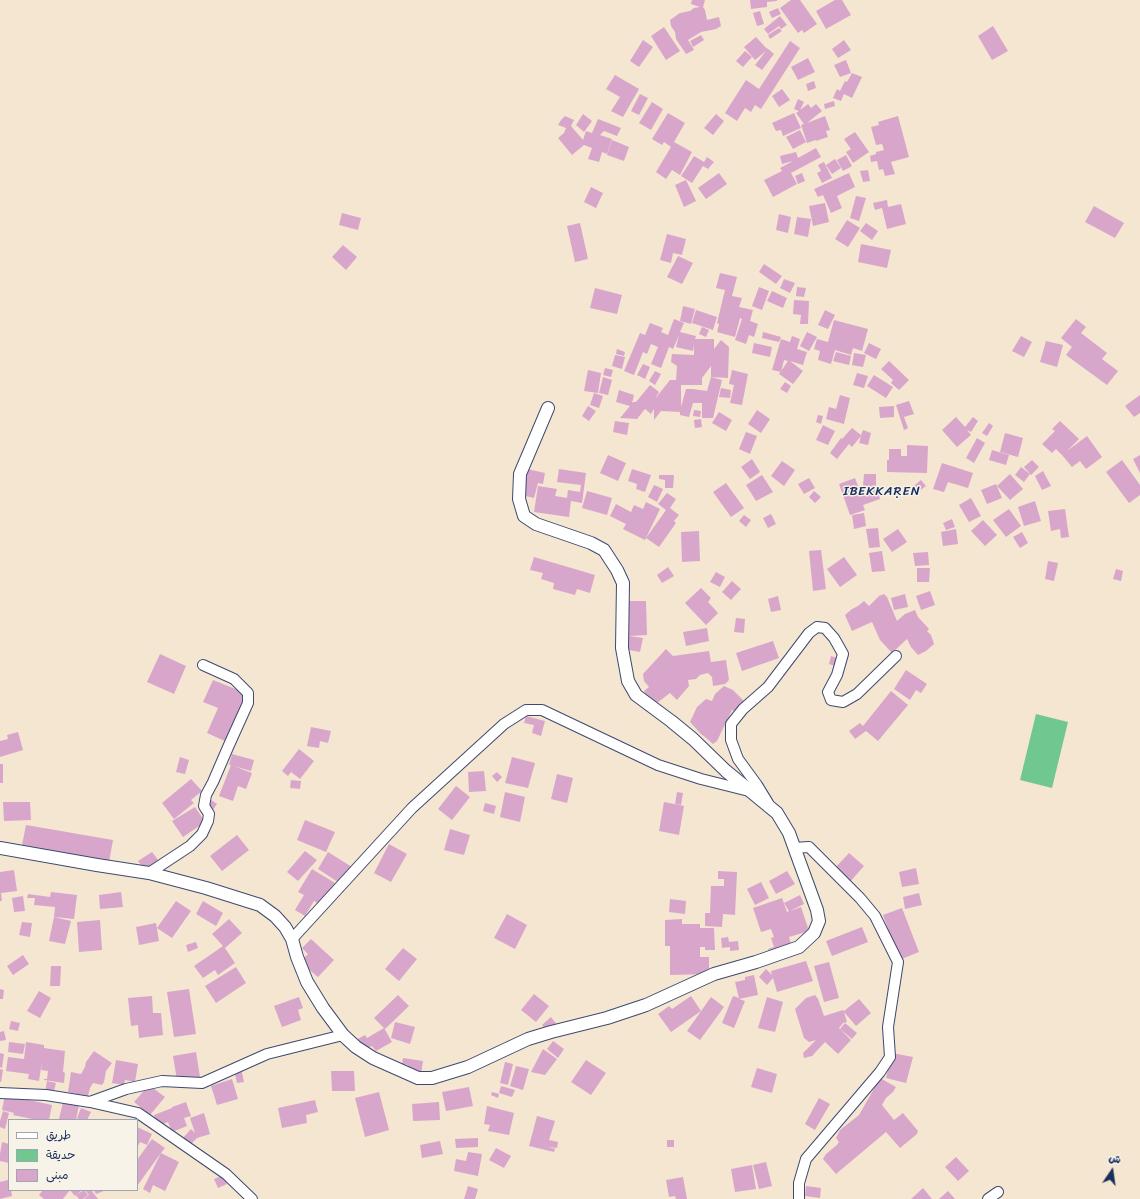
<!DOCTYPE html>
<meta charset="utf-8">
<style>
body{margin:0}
#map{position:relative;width:1140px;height:1199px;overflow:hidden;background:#f4e6d1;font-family:Sriracha,"Playpen Sans Arabic",sans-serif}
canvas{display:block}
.legend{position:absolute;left:8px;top:1119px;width:130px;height:72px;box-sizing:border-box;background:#f7f3e8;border:1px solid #9fa5b1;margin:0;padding:5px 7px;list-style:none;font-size:12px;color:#1b2f5e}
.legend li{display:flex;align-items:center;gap:8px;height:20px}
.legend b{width:20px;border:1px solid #9fa5b1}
.north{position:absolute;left:1092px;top:1151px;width:40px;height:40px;-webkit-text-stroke:3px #f7f3e8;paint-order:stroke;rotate:13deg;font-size:11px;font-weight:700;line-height:16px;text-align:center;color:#1b2f5e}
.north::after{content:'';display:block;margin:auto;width:14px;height:18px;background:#1b2f5e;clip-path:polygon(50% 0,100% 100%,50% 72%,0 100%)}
</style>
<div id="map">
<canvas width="1140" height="1199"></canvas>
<ul class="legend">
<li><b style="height:5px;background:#fff"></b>طريق</li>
<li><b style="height:11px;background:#70c88f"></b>حديقة</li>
<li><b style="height:11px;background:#d9a6cb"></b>مبنى</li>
</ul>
<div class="north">ش</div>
</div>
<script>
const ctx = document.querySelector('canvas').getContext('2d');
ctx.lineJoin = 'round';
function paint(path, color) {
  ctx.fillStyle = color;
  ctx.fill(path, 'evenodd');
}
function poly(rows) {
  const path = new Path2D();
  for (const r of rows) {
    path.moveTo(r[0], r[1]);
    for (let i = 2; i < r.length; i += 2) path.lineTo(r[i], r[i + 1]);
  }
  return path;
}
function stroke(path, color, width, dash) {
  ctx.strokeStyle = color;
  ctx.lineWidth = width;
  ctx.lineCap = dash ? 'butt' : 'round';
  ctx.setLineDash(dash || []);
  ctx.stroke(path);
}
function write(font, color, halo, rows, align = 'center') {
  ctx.font = font + ' Sriracha,sans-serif';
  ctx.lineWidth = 3;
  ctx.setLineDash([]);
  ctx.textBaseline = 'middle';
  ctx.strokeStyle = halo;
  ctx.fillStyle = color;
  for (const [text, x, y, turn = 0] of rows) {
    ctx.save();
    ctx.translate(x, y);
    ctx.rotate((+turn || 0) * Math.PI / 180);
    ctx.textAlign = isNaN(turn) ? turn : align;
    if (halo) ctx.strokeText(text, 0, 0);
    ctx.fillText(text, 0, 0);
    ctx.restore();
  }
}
paint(poly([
 [1036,714,1068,722,1052,788,1020,780]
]), '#70c88f');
paint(poly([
 [692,0,705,0,703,7,705,10,707,20,719,17,721,26,716,29,701,32,688,40,694,50,686,54,676,39,675,32,671,26,670,20,680,13,690,11,694,8,700,7,691,4],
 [750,0,777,0,777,1,767,2,767,7,751,9],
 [791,0,800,0,817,24,804,33,802,30,798,33,780,8],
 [835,0,842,0,851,15,826,29,816,11],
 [778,8,781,14,772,18,769,12],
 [760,11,764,24,757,26,753,13],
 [780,16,787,25,781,29,779,26,768,34,764,29],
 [993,26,1008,51,992,60,978,36],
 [664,27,680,51,666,60,651,36],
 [779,28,782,31,770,39,768,35],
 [701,35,704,40,693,47,690,41],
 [756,37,767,49,767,48,774,54,762,70,755,65,766,51,755,60,744,47],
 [643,40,653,47,639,67,630,61],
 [844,40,851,50,838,58,832,49],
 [790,41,800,48,761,109,755,105,751,112,745,108,737,121,725,113,746,80,759,89],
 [745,51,752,57,743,67,736,61],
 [808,58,815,72,798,80,791,67],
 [846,60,851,73,840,77,834,65],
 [852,73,862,77,852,98,844,94,841,101,833,98,837,89,840,91,845,81,847,82],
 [615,75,639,89,623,117,611,111,620,97,606,89],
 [814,81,816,88,808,91,806,84],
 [782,89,790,100,779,107,772,96],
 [640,94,648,98,639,115,631,111],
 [798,99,804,102,800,110,808,104,811,108,816,104,822,111,807,123,825,116,830,130,826,131,828,137,816,141,816,140,807,143,801,125,804,124,796,113,799,111,794,109],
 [834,101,835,106,825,109,824,104],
 [652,102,663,109,651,130,639,123],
 [668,113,685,123,674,142,692,152,680,175,672,170,666,179,656,172,671,147,664,142,662,145,652,139],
 [794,113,801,128,783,136,781,130,776,131,772,123],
 [583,114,592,121,584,132,576,125],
 [716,114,724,121,713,135,704,128],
 [565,116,574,120,571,126,583,140,586,131,592,133,598,119,621,128,617,136,604,131,600,135,612,139,607,154,602,152,599,162,588,159,592,148,584,145,572,155,558,138,564,133,566,128,558,125,561,120],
 [898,116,909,157,891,162,895,174,885,176,883,169,879,170,877,161,871,162,870,156,876,154,876,152,884,150,882,144,876,145,871,127,879,125,878,122],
 [800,130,806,142,793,149,786,137],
 [855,132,869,152,853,163,846,152,851,149,844,139],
 [612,140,629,147,624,161,607,155],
 [816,148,821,157,791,173,797,184,773,197,764,180,782,171,780,168,793,161,782,164,780,156,796,152,798,158],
 [846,155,852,166,843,171,837,160],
 [694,156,704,162,707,157,714,162,708,169,703,166,692,183,681,176],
 [835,159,841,168,832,174,826,165],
 [824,162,832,178,822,183,817,173,821,171,818,165],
 [868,170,870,181,863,182,860,171],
 [719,173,727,184,706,199,698,188],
 [802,173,805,181,798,184,795,176],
 [849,173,855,187,837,196,842,208,831,213,823,195,818,197,814,189],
 [686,180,696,201,684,207,675,185],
 [591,187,603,193,596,208,584,202],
 [856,196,866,198,859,221,850,218],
 [887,200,888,207,901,204,906,224,887,229,882,208,875,210,873,203],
 [825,203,829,222,813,226,809,206],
 [1094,206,1124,223,1115,238,1085,222],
 [342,213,361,218,358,230,339,225],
 [779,214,791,217,788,233,776,230],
 [797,217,811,219,808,237,794,234],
 [847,220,860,228,848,247,835,239],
 [580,223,588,259,575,262,567,226],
 [866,223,878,231,872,240,860,231],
 [667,234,686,239,682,255,673,253,671,263,660,260],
 [861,244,891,250,887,268,858,262],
 [343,245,357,257,346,270,332,257],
 [678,256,693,263,682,284,667,277],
 [764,264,782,276,776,284,759,272],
 [720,273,737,277,732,296,742,298,739,307,753,310,750,321,758,324,754,337,749,335,746,344,735,340,742,319,740,318,735,337,717,332,719,324,717,323,725,290,716,288],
 [784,279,795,283,790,293,780,288],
 [759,287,769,291,762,310,752,306],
 [797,287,806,288,804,297,796,296],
 [595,288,622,295,617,314,590,308],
 [772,291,787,298,783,308,767,301],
 [794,300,809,301,808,324,800,324,801,315,793,314],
 [683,306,695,309,691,324,680,321],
 [696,310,717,317,713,330,692,323],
 [825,310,835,315,828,329,818,325],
 [674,319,684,323,680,332,696,336,695,339,714,339,714,349,721,340,729,347,728,378,711,377,711,366,702,378,702,385,681,385,681,407,686,389,693,389,707,391,711,377,722,380,713,418,702,418,702,403,693,403,689,417,680,415,680,412,661,411,654,420,654,409,651,414,645,409,637,419,620,418,630,406,616,402,619,390,634,395,632,403,633,402,636,402,650,385,659,392,655,399,670,380,676,380,677,366,671,362,672,354,694,355,694,344,693,351,676,347,679,335,673,349,669,347,661,368,651,364,658,347,651,344,647,354,643,352,634,375,624,371,640,333,645,335,650,323,663,328,661,332,668,335],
 [1076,319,1086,327,1081,333,1107,353,1102,359,1118,371,1107,385,1066,355,1072,347,1061,338],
 [834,320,868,329,862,351,853,348,851,355,835,350,831,364,818,360,820,351,814,349,817,339,828,342],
 [702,327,709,330,706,337,699,334],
 [763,332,781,337,779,342,762,338],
 [807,332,817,337,809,351,800,346],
 [792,336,800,339,797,349,807,352,803,365,790,361,803,371,793,384,779,374,788,361,784,360,781,372,772,370,781,339,790,342],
 [1021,336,1032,342,1024,357,1012,351],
 [1046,341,1063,345,1057,367,1040,362],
 [754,343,772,347,770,357,752,353],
 [869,343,881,349,876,359,864,353],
 [617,349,625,352,624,356,616,354],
 [836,352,851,356,849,365,833,361],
 [854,353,866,355,863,367,852,365],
 [615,355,625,357,622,369,612,366],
 [889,361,909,380,899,390,891,383,893,380,881,369],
 [643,364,650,367,645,379,637,375],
 [605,368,613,370,611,377,603,375],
 [588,370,601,373,598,393,584,391],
 [732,370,748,374,742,405,730,403,734,385,729,384],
 [655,371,661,374,655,385,649,381],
 [857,373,868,376,864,388,853,385],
 [874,375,893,387,886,398,867,386],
 [603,377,612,380,608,395,599,393],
 [785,382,791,386,787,393,780,389],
 [721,388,731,390,730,398,719,397],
 [594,393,603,396,599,408,590,405],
 [840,395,850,398,844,424,826,419,829,407,836,409],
 [1140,395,1140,413,1134,417,1125,406],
 [909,401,914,414,904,417,908,428,904,430,896,405],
 [588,406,596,411,589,421,582,416],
 [894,406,894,417,880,418,879,407],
 [694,410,701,411,700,417,693,416],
 [757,410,770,419,761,433,748,424],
 [719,412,732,420,726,431,712,423],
 [818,415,823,416,821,424,816,422],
 [956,417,965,427,973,417,978,421,971,432,967,430,971,435,957,447,942,430],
 [701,419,702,427,695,428,694,420],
 [615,421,629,423,627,435,613,432],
 [1060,421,1079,439,1067,451,1087,436,1102,457,1086,469,1080,461,1072,467,1062,455,1056,449,1052,453,1042,444,1055,431,1052,429],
 [989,423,993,426,987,436,982,433],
 [823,425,835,431,828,445,816,440],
 [852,428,861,435,863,430,871,433,868,445,859,443,861,436,852,447,849,444,837,459,830,453,841,438,842,439],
 [746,432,757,436,750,454,739,449],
 [1005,433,1023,438,1018,457,1000,452],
 [977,438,985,443,974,463,966,458],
 [907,445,928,446,927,473,887,472,887,460,889,460,889,449,901,449,901,456,907,456],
 [992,450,1009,455,1006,465,989,460],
 [608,455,626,463,618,481,600,473],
 [1140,455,1140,473,1133,459],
 [752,459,760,472,750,479,741,467],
 [1032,460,1039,467,1031,475,1024,467],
 [1122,460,1140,485,1140,495,1129,503,1106,472],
 [782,461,795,470,784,486,771,476],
 [942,463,973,473,968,488,948,482,944,492,933,489],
 [1021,467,1030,474,1024,482,1015,475],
 [527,469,545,473,543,484,538,483,534,498,521,495],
 [559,469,586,473,582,503,571,501,569,517,534,512,538,486,557,489,555,496,567,498,568,490,580,492,581,485,557,482],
 [632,469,651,475,645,492,636,489,637,484,628,481],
 [1043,471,1051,486,1042,490,1035,476],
 [864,474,876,474,876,487,863,486],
 [1010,474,1023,489,1010,500,997,486],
 [659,475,674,475,673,488,665,488,665,480,659,479],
 [762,475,773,492,756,501,746,485],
 [809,478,815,488,804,494,798,484],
 [855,478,861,494,877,489,880,499,863,505,865,510,850,515,839,484],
 [921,480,926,486,915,494,910,489],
 [726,483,744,508,731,517,713,492],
 [996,484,1002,498,987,504,981,490],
 [654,485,663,489,657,502,648,497],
 [587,491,612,498,607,515,582,508],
 [814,491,821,497,815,503,809,497],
 [667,493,676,499,670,508,679,515,674,521,676,523,659,547,646,538,666,510,658,504],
 [971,498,981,516,969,522,959,505],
 [1035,501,1041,521,1024,526,1018,507],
 [646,502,660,509,645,540,623,529,626,524,610,516,616,504,631,512,634,505,643,509],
 [1009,509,1021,526,1006,537,993,520],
 [1065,509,1069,537,1061,538,1060,529,1051,531,1048,511],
 [864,513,866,526,854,529,852,515],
 [771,514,776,524,768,528,763,518],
 [744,515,751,520,746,527,739,521],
 [952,519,955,527,946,530,943,523],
 [983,520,997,535,985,546,971,531],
 [878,528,880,547,869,548,866,529],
 [898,529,907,542,892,552,883,539],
 [956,529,958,544,943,546,941,532],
 [699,531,700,561,682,562,681,532],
 [1022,532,1028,543,1020,548,1013,537],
 [821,550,826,589,813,591,809,551],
 [882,551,885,571,872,572,869,553],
 [928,552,929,565,915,566,913,553],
 [534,557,595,575,590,593,577,589,575,595,553,589,554,583,541,579,543,573,530,570],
 [844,557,857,575,840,587,827,569],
 [1048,561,1058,563,1054,581,1045,579],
 [668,567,674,576,662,583,657,575],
 [917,568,930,568,929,582,917,582],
 [1116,569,1123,571,1121,581,1113,579],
 [716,572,725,577,720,587,710,582],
 [732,581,741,589,731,600,722,592],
 [701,588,711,598,708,602,718,613,706,625,685,603],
 [930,591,935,605,921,610,916,596],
 [884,594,887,597,897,621,905,614,915,610,918,617,929,629,927,631,931,635,934,644,926,651,918,655,911,647,907,639,892,653,880,640,872,622,852,631,845,615,852,609,858,606,864,601,869,606,879,596],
 [905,594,908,607,894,610,891,598],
 [778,596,781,610,771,612,768,599],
 [626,601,646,601,647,635,629,636,643,638,640,652,624,649],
 [736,618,745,619,744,633,734,632],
 [707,628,709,641,686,646,683,632],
 [773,641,779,658,742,671,736,653],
 [666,649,673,656,709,651,711,662,726,660,729,680,725,684,713,686,712,677,708,673,700,675,696,679,688,680,689,686,677,700,670,693,653,706,644,691,649,687,644,681,643,674],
 [160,654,186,666,174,694,147,682],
 [831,656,837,658,835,666,829,664],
 [906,670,927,684,921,693,916,690,910,700,894,689],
 [213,680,248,694,227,742,207,733,218,708,203,702],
 [724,686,733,690,746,703,736,712,732,710,717,741,713,744,705,737,701,734,690,722,697,707,706,699,712,701,715,694],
 [891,691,908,705,878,741,866,731,855,739,849,731,860,723,863,726],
 [526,716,545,721,541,736,532,733,534,725,524,723],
 [311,727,331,731,328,743,320,741,319,748,307,746],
 [18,732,23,750,0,757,0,741,8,739,7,735],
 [299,749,314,761,300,779,291,772,288,776,282,771],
 [232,754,254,760,251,771,234,766,252,773,246,789,238,786,233,801,219,796,231,765,229,765],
 [180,757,189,760,185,774,176,772],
 [512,757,535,763,528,788,505,783],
 [0,764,3,764,3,783,0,783],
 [484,771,486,791,469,792,468,772],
 [497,772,502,777,497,782,492,776],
 [557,774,573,778,567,803,551,799],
 [191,779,202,791,191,800,194,803,174,819,162,803],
 [291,780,301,781,300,789,290,788],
 [456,786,470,797,452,820,438,809],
 [505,792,525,797,520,822,500,817],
 [677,792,683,793,681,805,675,804],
 [211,800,217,804,212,811,207,808],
 [3,802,30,802,31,820,4,821],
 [664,802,684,806,679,835,659,831],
 [485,803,496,806,494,814,483,811],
 [195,807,205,822,183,837,172,821],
 [305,820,335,832,326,852,297,840],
 [26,825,113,840,109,862,21,850],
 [450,829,470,835,464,855,444,850],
 [237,835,249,850,222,871,210,856],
 [389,844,407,854,391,882,374,873],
 [305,851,317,860,298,881,287,872],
 [152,852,159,861,145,870,138,861],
 [328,852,352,867,341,884,318,869],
 [849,853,864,866,849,883,834,869],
 [916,868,919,884,902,887,899,872],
 [312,869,335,883,322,906,314,901,305,916,295,910,304,895,298,892],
 [14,870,17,891,1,893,2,901,0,901,0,872],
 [718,871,737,872,735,915,723,914,722,927,705,926,705,913,710,913,711,886,724,886,724,879,718,879],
 [787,871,795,884,776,894,769,881],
 [761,882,769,898,755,905,747,889],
 [51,892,77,895,74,919,54,917,55,907,34,905,35,898,27,898,28,894,50,897],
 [121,892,123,907,100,909,99,895],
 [919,893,922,905,905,909,903,897],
 [800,895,804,904,790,911,801,907,809,931,789,937,792,948,770,955,768,949,774,947,771,938,774,937,771,929,761,932,753,908,782,898,787,912,789,911,784,903],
 [23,896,25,911,14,912,12,898],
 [670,899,686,901,685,914,669,912],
 [176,901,191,911,172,938,157,928],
 [203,901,223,913,216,926,196,914],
 [902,908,919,952,899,960,883,915],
 [507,914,527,925,515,949,494,938],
 [54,917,71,921,65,944,49,941],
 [229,919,242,933,225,948,235,963,218,975,215,970,203,978,194,966,223,946,212,934],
 [682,919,682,924,700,924,700,928,714,928,715,950,705,950,705,947,700,947,700,957,709,957,709,974,670,975,670,946,665,946,665,920],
 [100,920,102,950,79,952,77,922],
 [22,922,32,923,30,937,19,935],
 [156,923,159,941,139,945,136,927],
 [862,927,868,942,832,956,826,941],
 [728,937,729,942,738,941,739,950,730,951,730,947,722,948,721,938],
 [311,939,334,960,318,977,300,962,308,954,302,948],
 [196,942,198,948,188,952,186,945],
 [403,948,417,959,399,981,385,969],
 [23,955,29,964,13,975,7,966],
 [806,961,813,981,777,992,773,978,767,985,759,977,766,969,772,975,771,971],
 [829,962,839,998,824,1002,814,966],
 [51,966,61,966,60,986,50,986],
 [236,967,246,983,216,1003,205,986],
 [754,975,758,995,739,999,745,1001,734,1028,722,1023,733,996,739,998,735,982,745,980,745,977],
 [0,989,4,990,3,999,0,999],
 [189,989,196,1034,174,1037,167,992],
 [39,991,51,998,40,1018,27,1011],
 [534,994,549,1006,536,1022,521,1010],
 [398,995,409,1006,385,1029,374,1018],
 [815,995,818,999,824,1016,843,1010,844,1011,859,999,871,1013,856,1026,844,1012,847,1022,843,1023,839,1028,851,1040,838,1054,825,1042,812,1056,804,1058,803,1053,816,1040,809,1042,804,1038,795,1009,806,998],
 [152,996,153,1013,161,1013,163,1035,139,1038,138,1025,131,1026,128,998],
 [691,996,701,1011,671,1032,658,1014,669,1006,672,1009],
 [299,997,303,1008,298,1010,301,1020,282,1027,274,1006],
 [711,997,724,1007,700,1040,687,1031],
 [767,997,783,1002,775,1032,758,1028],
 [551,1017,558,1026,549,1033,542,1025],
 [11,1021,20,1023,18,1031,9,1029],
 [395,1022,415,1027,410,1044,391,1038],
 [845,1023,857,1033,852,1039,840,1029],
 [384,1028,392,1042,376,1051,372,1046,363,1051,356,1040,365,1035,367,1038],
 [4,1031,6,1040,0,1041,0,1032],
 [553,1041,564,1049,558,1058,547,1049],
 [9,1042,25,1044,23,1054,8,1052],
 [26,1042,44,1045,44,1048,65,1051,63,1072,65,1073,64,1083,44,1080,44,1079,47,1079,48,1071,41,1070,42,1061,39,1081,28,1079,29,1074,6,1071,8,1057,24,1059],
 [543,1049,557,1059,545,1075,531,1072],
 [94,1051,112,1063,106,1071,104,1082,102,1085,93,1083,90,1088,88,1096,68,1092,71,1072,81,1074,85,1067,86,1062],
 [196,1052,200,1077,177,1080,173,1056],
 [0,1053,4,1054,2,1068,0,1067],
 [892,1053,913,1057,906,1083,886,1078],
 [403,1058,423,1061,421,1075,407,1072,408,1065,402,1064],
 [116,1060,138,1064,135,1082,125,1080,124,1085,112,1083],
 [586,1060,606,1073,591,1095,571,1082],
 [505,1062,513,1064,508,1085,500,1083],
 [516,1066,529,1069,523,1090,510,1086],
 [241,1068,244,1082,237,1083,234,1070],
 [757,1068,777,1074,772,1093,751,1087],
 [0,1069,3,1070,1,1082,0,1082],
 [331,1071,354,1071,355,1091,332,1091],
 [880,1078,896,1087,893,1092,886,1098,882,1105,894,1120,903,1113,918,1131,917,1134,900,1148,886,1132,836,1174,823,1159,826,1154,837,1145,839,1142,836,1138,840,1130,859,1115],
 [232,1079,238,1099,217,1105,211,1086],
 [47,1081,56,1083,53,1095,45,1093],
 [149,1085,165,1097,150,1115,134,1102],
 [501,1086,515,1090,512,1097,499,1093],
 [469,1087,473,1106,446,1111,442,1092],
 [379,1092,389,1130,365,1137,355,1098],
 [492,1092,499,1094,498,1098,491,1095],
 [5,1095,52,1105,49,1120,37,1120,13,1115,14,1113,2,1110],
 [819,1098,830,1104,815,1130,805,1124],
 [315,1100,318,1112,306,1115,307,1123,282,1128,278,1108],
 [63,1102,79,1105,76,1120,59,1119],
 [186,1102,191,1116,184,1118,187,1126,172,1132,168,1122,158,1126,154,1115,172,1108,172,1107],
 [439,1102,440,1120,413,1121,412,1104],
 [487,1106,514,1113,509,1135,488,1131,490,1125,484,1124],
 [81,1108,91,1112,87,1120,81,1120,77,1118],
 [3,1111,9,1113,5,1129,0,1127,0,1121],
 [204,1113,210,1134,197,1138,189,1146,182,1139,191,1129,195,1133,190,1118],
 [537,1116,555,1121,549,1140,558,1142,557,1148,548,1147,555,1149,554,1152,529,1146],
 [137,1127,152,1134,147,1145,140,1142,137,1148],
 [478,1138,478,1147,456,1148,455,1139],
 [152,1139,165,1148,161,1153,179,1162,165,1191,153,1185,150,1193,143,1189,161,1153,137,1186,137,1160],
 [667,1140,674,1140,674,1147,667,1147],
 [440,1141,443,1154,422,1158,420,1145],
 [2,1142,9,1144,9,1163,0,1161,0,1154],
 [496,1148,511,1156,504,1168,489,1160],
 [468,1152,482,1154,478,1176,454,1171,456,1159,466,1161],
 [956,1157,969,1171,958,1181,945,1167],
 [766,1162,772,1186,759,1189,753,1165],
 [752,1165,756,1189,735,1192,731,1169],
 [223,1175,227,1184,218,1188,214,1179],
 [683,1177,687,1199,676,1199,675,1196,669,1197,666,1180],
 [8,1180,9,1190,11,1190,12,1196,0,1199,0,1182],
 [468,1186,478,1189,475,1199,464,1199],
 [806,1186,821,1188,820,1198,805,1196],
 [923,1188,932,1199,911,1199],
 [43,1190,82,1190,75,1196,70,1190,63,1199,44,1199,39,1195],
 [84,1190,88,1195,83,1199,79,1199,76,1195],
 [85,1190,91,1190,98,1199,84,1199,90,1194,89,1195],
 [94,1190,106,1190,96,1194],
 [948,1191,955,1199,939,1199]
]), '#d9a6cb');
const minor = poly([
 [768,803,757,785,738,759,731,740,731,724,743,709,768,687,809,633,817,627,825,628,834,638,843,654,837,675,828,692,831,700,843,702,857,694,896,656],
 [794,848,809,847,860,898,875,916,898,962,888,1027,890,1057,880,1072,806,1159,799,1183,799,1199],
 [149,873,190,846,202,834,208,821,209,814,204,806,206,795,213,782,229,745,248,703,248,693,234,679,203,665],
 [292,939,412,808,504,724,526,710,542,710,658,765,701,779,749,791],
 [0,1093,46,1095,90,1102,138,1113,226,1174,252,1199],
 [90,1102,126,1089,162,1081,202,1083,267,1054,343,1035],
 [988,1199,998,1192]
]);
const tertiary = poly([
 [0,848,97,865,149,873,206,888,260,905,275,916,285,927,292,939,297,957,307,982,323,1008,343,1035,356,1047,373,1058,418,1078,432,1078,468,1067,528,1039,551,1032,607,1018,646,1005,714,974,756,962,799,947,814,933,819,921,817,910,789,833,777,813,726,771,693,739,671,721,636,695,628,681,622,648,623,583,617,570,604,550,591,543,536,524,524,516,519,499,520,474,548,408]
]);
stroke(minor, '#3c4a6f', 12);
stroke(tertiary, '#3c4a6f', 14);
stroke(minor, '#fff', 10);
stroke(tertiary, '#fff', 12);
ctx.letterSpacing = '1px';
write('13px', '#1b2f5e', '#f7f3e8', [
 ["IBEKKAṚEN",882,492]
]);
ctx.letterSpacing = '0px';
</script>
